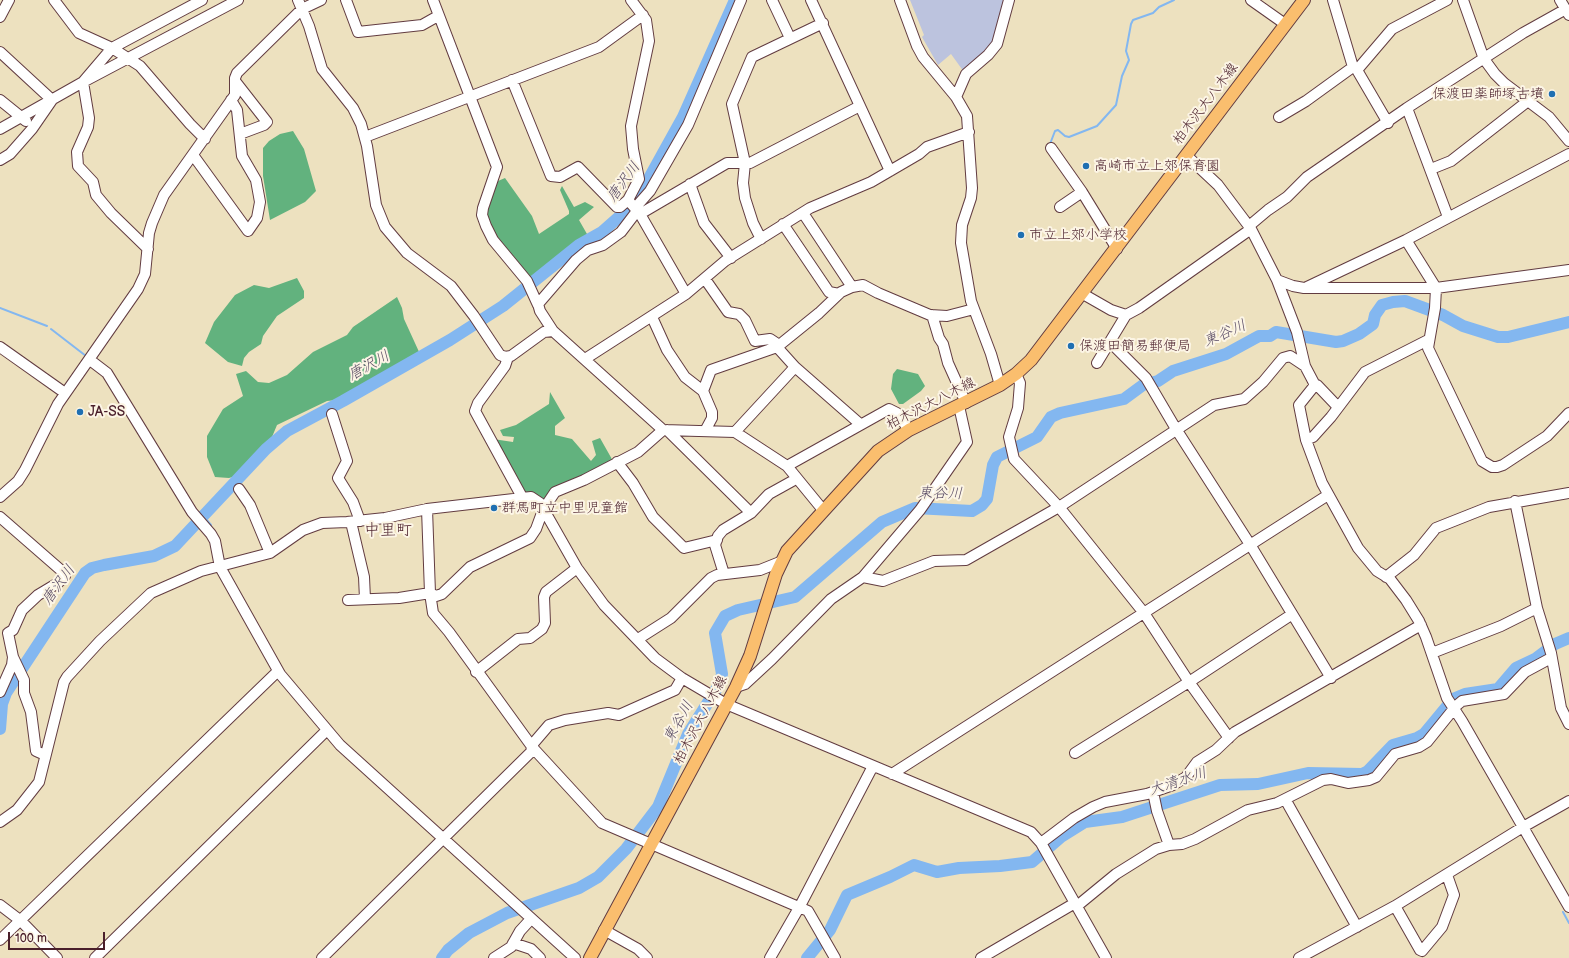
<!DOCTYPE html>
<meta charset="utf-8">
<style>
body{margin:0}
#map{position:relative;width:1569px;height:958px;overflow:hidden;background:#ede1bf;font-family:"Balsamiq Sans",sans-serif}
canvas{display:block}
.scale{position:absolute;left:8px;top:932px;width:97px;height:18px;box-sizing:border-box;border:2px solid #4a1f2b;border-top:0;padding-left:5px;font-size:12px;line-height:14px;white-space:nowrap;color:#4a1f2b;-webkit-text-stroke:3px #fcf5e5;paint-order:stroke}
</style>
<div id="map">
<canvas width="1569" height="958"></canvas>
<div class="scale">100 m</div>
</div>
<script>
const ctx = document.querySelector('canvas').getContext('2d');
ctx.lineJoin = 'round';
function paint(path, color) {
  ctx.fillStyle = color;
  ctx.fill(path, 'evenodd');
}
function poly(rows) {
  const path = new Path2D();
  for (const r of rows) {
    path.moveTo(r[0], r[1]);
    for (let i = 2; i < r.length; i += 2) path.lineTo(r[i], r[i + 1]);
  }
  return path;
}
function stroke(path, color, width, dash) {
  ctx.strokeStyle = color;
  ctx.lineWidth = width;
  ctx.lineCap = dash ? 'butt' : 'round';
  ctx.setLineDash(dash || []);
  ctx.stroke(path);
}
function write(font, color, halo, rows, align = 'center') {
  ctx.font = font + ' "Balsamiq Sans","Klee One",sans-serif';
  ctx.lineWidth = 4;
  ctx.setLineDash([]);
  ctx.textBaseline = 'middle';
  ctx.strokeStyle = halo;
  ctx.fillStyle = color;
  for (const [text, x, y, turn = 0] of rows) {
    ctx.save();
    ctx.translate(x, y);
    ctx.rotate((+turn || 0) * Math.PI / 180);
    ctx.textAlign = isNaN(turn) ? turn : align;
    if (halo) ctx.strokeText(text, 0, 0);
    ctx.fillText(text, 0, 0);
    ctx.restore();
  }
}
paint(poly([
 [910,0,1007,0,995,42,964,72,951,54,938,65,922,37,924,35]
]), '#bcc3de');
paint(poly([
 [293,131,304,149,316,191,305,202,270,220,263,176,263,148,269,141,280,134],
 [505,178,532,216,539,234,569,214,569,211,560,190,562,186,574,207,585,202,594,207,579,220,587,234,562,260,535,280,515,263,497,241,484,213,498,181],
 [297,278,304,291,304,298,277,316,263,336,261,344,249,352,244,358,242,366,228,362,205,343,214,322,235,295,254,285,269,288],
 [397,297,402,308,404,319,420,354,348,399,327,401,277,425,267,449,243,474,229,478,215,477,207,457,207,436,223,409,243,396,236,374,246,371,258,382,269,383,287,375,313,352,347,335,353,327],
 [897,369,918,374,925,386,921,391,903,404,899,404,891,389,893,374],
 [550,392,565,418,555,426,555,435,572,439,591,461,596,455,592,441,600,438,613,461,544,503,534,494,521,491,493,439,513,442,514,437,503,436,500,430,516,425,549,404]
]), '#62b27e');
stroke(poly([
 [1050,144,1055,131,1058,130,1065,136,1069,137,1097,126,1116,105,1122,76,1129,60,1126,51,1131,24,1133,20,1153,13,1159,7,1174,0],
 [0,308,47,326],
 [51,329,86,356],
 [200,512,211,525],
 [1563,912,1569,923]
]), '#83b7f0', 2);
stroke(poly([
 [0,729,2,704,6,693,85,573,92,568,104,565,154,556,175,546,266,449,287,431,343,401,450,340,503,306,579,245,602,232,628,209,647,182,683,117,735,0],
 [442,958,448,950,469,933,507,913,579,888,598,877,626,849,658,807,688,734,719,685,722,674,715,633,725,616,738,610,795,597,882,522,915,508,972,511,982,505,987,499,993,465,997,457,1037,437,1051,417,1060,413,1124,399,1143,385,1158,381,1173,371,1226,354,1259,336,1270,336,1276,332,1336,342,1343,341,1359,334,1373,324,1375,315,1382,305,1393,302,1405,301,1443,315,1463,326,1498,337,1508,337,1569,322],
 [807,958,830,930,847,895,890,877,914,865,937,872,959,868,1000,866,1032,862,1061,837,1085,822,1122,817,1220,785,1258,784,1308,773,1362,774,1368,771,1393,745,1417,738,1424,734,1453,699,1465,694,1498,689,1516,668,1535,659,1555,644,1569,638]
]), '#83b7f0', 12);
const minor = poly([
 [54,0,79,33,112,48,140,66,190,124,205,139],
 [298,0,309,26,322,69,353,108,361,124,367,146,376,205,385,227,407,253,451,286,474,316,500,355,505,357,511,356,544,332,553,331,663,430,735,432,787,466,823,510],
 [346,0,358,32,422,25,438,16],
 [433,0,497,167,483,208,482,215,486,226,493,240,527,281,538,305],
 [631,0,646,20,649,41,631,126,633,149,639,179,628,200,640,214,686,294],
 [772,0,790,38],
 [811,0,890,171],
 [900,0,917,46,923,57,956,97,967,116,972,188,971,198,962,225,961,243,971,301,991,354,1000,385],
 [1251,0,1285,24],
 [1333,0,1353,67,1357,70,1388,123],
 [1463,0,1484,59,1495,74,1504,83,1549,117,1569,141],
 [1560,0,1569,15],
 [0,17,9,0],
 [0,52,52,100,32,129,10,154,0,160],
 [1357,70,1392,29,1447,0],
 [512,80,551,176,560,177,578,167,617,207,620,207,628,200],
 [235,81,267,122,264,125,240,134],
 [956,97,966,74,988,55,997,44,1009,0],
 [0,100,26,121],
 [1407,108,1448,217],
 [1279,117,1306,101,1353,67],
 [0,129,83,82,112,48,202,0],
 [365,137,599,47,643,15],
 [1051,148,1082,192,1117,249],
 [193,155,248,231,257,218,260,202,256,180,242,156,237,110,231,100],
 [1187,156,1218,185,1251,229],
 [1431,169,1451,161,1528,101],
 [690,184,704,223,731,258],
 [1060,207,1082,192],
 [635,208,650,191,688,125,741,0],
 [803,213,852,287],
 [640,214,727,163,750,163,860,106],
 [783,224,829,292,839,294],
 [1249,226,1268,210,1287,197,1307,177,1407,108,1523,33,1566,9],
 [761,239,753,223,745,198,743,183,745,163,732,104,752,57,823,23],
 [1406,240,1436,288,1435,308,1428,348,1482,461,1492,467,1497,467,1503,465,1547,436,1569,413],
 [148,249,111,213,96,195,93,182,78,166,77,152,88,127,89,118,83,82,238,0],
 [705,279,728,312,739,314,745,320,755,341,770,339,779,345],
 [1277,280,1297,332,1305,366,1315,385,1299,405,1306,440,1322,483,1358,548,1377,571,1390,579,1406,600,1419,621,1426,637,1447,698,1462,721,1569,907],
 [1307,287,1406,240,1569,154],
 [1083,294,1111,310,1126,315,1139,308,1251,229,1277,280,1293,286,1304,288,1436,288,1569,270],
 [932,315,939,338,943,344,948,363,966,403],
 [652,317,667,350,685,377,703,391,712,412,712,418,705,431],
 [553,331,540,311,538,304,576,260,588,250,603,245,621,232,637,211],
 [1110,342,1146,378,1176,429,1251,546,1331,678],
 [0,347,65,393],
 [777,347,795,367,860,424],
 [508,357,505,366,478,403,475,411,522,497],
 [585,359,686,294,725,261,810,208,871,182,919,154,927,147,969,132],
 [90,360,107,373,192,512,211,534,215,541,220,567,280,674,340,745,575,958],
 [1097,363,1126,315],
 [1016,374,1020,383,1018,408,1009,437,1014,459,1059,507,1144,613,1189,682,1229,738],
 [1315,385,1317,385,1338,407],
 [703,391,711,370,777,347,819,313,841,292,852,287,863,285,878,293,930,315,947,316,974,309],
 [332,414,347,461,338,478,353,502,360,521],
 [667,430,751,513],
 [735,432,795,367],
 [1306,440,1313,437,1331,417,1365,372,1428,340],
 [617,462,633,483,653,517,684,548,717,540],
 [787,466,889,409,897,413,909,430],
 [239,489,250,505,270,553],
 [0,497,18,481,25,470,58,404,138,289,145,274,149,233,152,223,164,195,235,95,235,78,237,73,302,9,321,0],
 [1515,501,1537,608,1551,653,1561,708,1569,724],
 [427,509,430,593,433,613,449,632,533,748,602,823,808,911,835,958],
 [0,517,63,572,65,576,58,583,38,595,22,610,13,630,8,633,13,657,12,665,0,692],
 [351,522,364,577,365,599],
 [724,574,715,545,718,536,723,530,751,513,769,494,796,479],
 [863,577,883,581,934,561,966,560,1059,507,1214,405,1244,399,1263,382,1283,358,1290,356,1305,366],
 [1386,577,1414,555,1436,528,1489,507,1569,493],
 [348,600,399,598,430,593,436,596,442,594,470,567,530,538,536,529,543,510,555,492,584,480,638,452,663,430],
 [638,639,671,618,711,578,717,575,760,570,780,562],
 [1432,653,1501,626,1537,608],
 [13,657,24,680,24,693,31,712,36,751,45,755],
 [476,672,518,639,530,638,542,629,545,623,544,597,546,592,577,568],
 [736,687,745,684,772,659,831,599,863,577,920,510,967,442,959,406],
 [531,746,549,725,565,720,608,713,619,715,675,690,682,678],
 [1075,753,1189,682,1291,615],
 [892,774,1328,495],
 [1153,792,1157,811,1169,845],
 [1285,799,1357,927],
 [0,822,17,810,39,782,64,682,67,677,100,641,151,593,201,571,270,553,303,530,322,523,347,522,385,518,427,509,531,497,540,503,577,568,604,605,655,658,682,678,726,704,1031,832,1041,843,1106,958],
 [1041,843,1074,818,1093,807,1105,802,1147,794,1173,785,1186,777,1197,762,1216,750,1235,732,1421,625],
 [0,905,21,921,57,958],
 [1077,906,1116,874,1156,849,1169,845,1182,844,1195,839,1248,810,1277,803,1323,780,1331,779,1348,783,1369,780,1376,777,1395,754,1419,747,1427,742,1456,706,1462,701,1504,694,1525,672,1551,658],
 [1395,906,1420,950,1422,951,1442,927,1454,895,1447,875],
 [604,930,638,949,647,958],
 [0,940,278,671],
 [513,943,531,949,540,958],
 [95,958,327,730],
 [322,958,534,749],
 [494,958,511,947,520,931,531,919],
 [770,958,800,906,873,766],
 [981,958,1075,903],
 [1299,958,1395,906,1523,827,1569,801]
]);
const major = poly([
 [590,958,736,687,750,656,776,574,787,551,878,451,909,430,1000,385,1016,374,1031,360,1304,0]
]);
stroke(minor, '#623c41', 12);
stroke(major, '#623c41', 14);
stroke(minor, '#fff', 10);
stroke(major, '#fabe6e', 12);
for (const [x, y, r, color] of [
 [1552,94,4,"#1f6fb2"],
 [1086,166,4,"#1f6fb2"],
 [1021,235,4,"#1f6fb2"],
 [1071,346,4,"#1f6fb2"],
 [80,412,4,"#1f6fb2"],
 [494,508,4,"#1f6fb2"]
]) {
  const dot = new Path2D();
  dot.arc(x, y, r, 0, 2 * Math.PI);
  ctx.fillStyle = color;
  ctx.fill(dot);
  stroke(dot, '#fcf5e5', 1.5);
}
write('14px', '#4a1f2b', '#fcf5e5', [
 ["保渡田薬師塚古墳",1544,94,"right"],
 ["高崎市立上郊保育園",1094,166],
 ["市立上郊小学校",1029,235],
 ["保渡田簡易郵便局",1079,346],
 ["JA-SS",88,412],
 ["群馬町立中里児童館",502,508]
], 'left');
write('14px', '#4a1f2b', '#fcf5e5', [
 ["柏木沢大八木線",1206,104,-53],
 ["柏木沢大八木線",931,404,-27],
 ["柏木沢大八木線",701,720,-62]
]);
write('italic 15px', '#5b4d66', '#fcf5e5', [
 ["唐沢川",624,182,-54],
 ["東谷川",1225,334,-24],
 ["唐沢川",369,366,-29],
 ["東谷川",940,494,1],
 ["唐沢川",59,585,-54],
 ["東谷川",679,722,-61],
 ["大清水川",1178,782,-18]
]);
write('16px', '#4a1f2b', '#fcf5e5', [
 ["中里町",388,531]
]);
</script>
